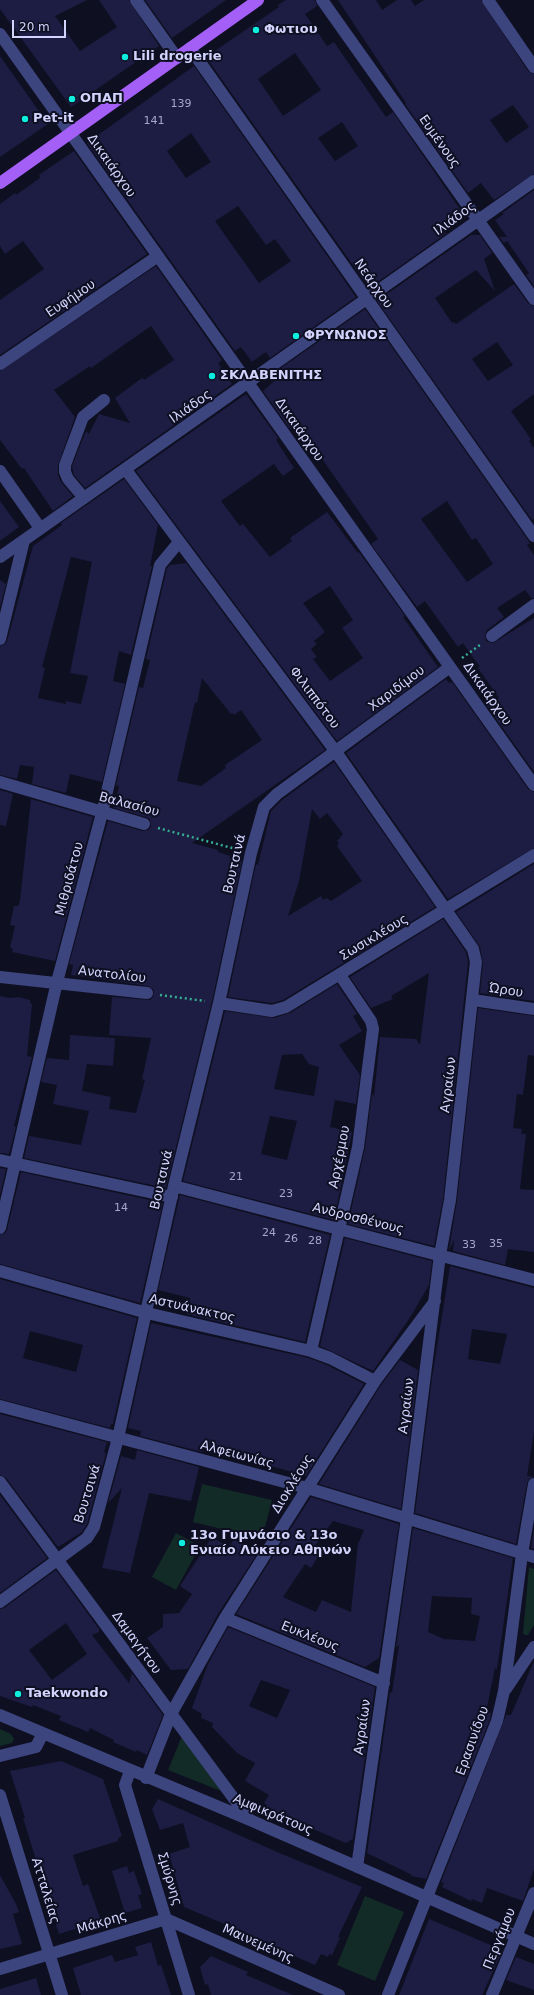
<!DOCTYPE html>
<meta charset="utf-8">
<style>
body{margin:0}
#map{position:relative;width:534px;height:1995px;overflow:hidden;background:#0f0f22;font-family:"DejaVu Sans",sans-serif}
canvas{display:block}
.scale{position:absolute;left:12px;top:20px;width:54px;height:18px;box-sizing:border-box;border:2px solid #d2d4fd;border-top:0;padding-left:5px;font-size:12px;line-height:14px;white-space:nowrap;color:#d2d4fd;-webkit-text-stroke:3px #0f0f22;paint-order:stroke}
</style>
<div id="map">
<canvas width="534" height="1995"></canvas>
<div class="scale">20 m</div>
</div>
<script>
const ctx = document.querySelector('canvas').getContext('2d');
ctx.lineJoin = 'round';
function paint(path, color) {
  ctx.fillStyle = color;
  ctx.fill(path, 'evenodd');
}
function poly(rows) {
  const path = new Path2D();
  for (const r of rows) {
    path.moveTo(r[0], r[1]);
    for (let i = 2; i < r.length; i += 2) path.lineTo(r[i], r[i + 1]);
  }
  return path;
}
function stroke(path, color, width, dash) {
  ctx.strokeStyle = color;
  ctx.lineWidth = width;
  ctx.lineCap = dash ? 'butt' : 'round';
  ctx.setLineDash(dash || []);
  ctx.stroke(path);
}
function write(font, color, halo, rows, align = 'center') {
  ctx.font = font + ' "DejaVu Sans",sans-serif';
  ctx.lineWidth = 4;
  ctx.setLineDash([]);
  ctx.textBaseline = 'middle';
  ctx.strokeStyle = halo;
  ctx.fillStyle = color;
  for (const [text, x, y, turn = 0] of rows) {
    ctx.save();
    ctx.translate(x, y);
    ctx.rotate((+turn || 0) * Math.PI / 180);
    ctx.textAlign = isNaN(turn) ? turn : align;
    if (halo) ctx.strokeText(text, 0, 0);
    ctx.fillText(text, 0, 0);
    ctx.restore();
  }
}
paint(poly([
 [202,1484,272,1500,262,1539,193,1522],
 [176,1533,200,1546,176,1590,152,1577],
 [529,1567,534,1569,534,1625,528,1635,525,1635,523,1633],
 [0,1729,11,1734,14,1739,12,1743,0,1746],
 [182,1736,221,1791,168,1770],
 [365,1896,404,1912,375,1981,337,1965]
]), '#122b26');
paint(poly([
 [0,0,87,0,55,16,80,51,117,27,99,0,129,0,159,46,71,107,0,9],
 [145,0,226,0,172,38],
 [286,0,315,0,317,6,305,14,327,46,334,42,386,117,393,112,464,215,439,233,447,233,369,288,206,57,279,7,278,5],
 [295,53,321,90,283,116,258,79],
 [342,122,358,146,335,161,318,138],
 [338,0,376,0,382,10,397,0,411,0,415,6,424,0,481,0,528,71,534,74,534,174,494,200,481,183,468,193,405,104,406,103],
 [513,105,529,127,506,143,490,120],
 [0,56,48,124,0,157],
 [194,66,356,297,270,358,266,352,252,362,241,347,235,351,87,143],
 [191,133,211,162,186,178,167,151],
 [238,206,266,245,275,239,291,261,259,283,215,221],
 [74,151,147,254,0,355,0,300,44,269,23,241,5,254,0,246,0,204,15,193,16,195,40,178,39,175],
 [534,190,534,286,526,275,529,273,507,241,504,243,499,237,507,237,495,220,504,214,502,213],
 [471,235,480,235,492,253,484,259,495,291,476,270,435,298,452,323,454,322,456,324,514,284,528,303,534,306,534,394,511,411,531,439,529,441,534,448,534,519,532,520,377,301],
 [497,342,513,365,488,381,472,359],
 [156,266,222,360,218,363,232,384,85,488,74,475,72,466,86,431,89,434,99,414,130,423,115,398,142,378,144,380,174,360,151,326,91,368,90,366,54,390,75,417,58,465,58,475,61,482,73,496,53,511,24,468,22,469,0,440,0,371],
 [365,309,530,543,527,545,534,555,534,598,531,598,525,590,497,608,504,617,487,630,485,636,486,641,493,643,534,618,534,772,487,706,499,698,478,668,480,667,463,643,458,647,425,601,417,607,371,544,378,539,297,423,290,429,263,391,281,375,278,370],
 [447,501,472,540,476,538,493,564,467,582,421,519],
 [246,394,278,438,276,440,294,468,283,476,274,464,221,501,240,526,243,524,270,557,292,541,290,538,327,512,358,553,359,552,405,616,403,617,438,667,337,741,136,471],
 [330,586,353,620,342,628,363,658,330,681,313,659,317,657,311,649,317,644,314,641,325,632,303,603],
 [124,479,158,525,150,566,152,566,131,655,119,651,113,681,125,684,102,782,70,774,66,793,32,784,34,767,20,765,17,779,0,775,0,646,5,644,7,641,33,546,62,525,61,523],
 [71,557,92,562,70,673,88,676,81,704,66,701,66,704,38,698,45,668,42,667],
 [0,501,19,527,0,541],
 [186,563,325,750,192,843,218,850,218,852,230,856,229,858,242,861,212,1001,166,1188,24,1158,29,1136,81,1145,89,1111,53,1104,57,1085,41,1082,47,1058,69,1060,70,1035,115,1038,113,1066,87,1064,82,1091,111,1097,109,1109,136,1113,145,1080,142,1079,151,1038,109,1035,112,997,150,1000,153,997,154,990,148,986,71,975,73,965,69,964,108,821,142,831,149,830,151,826,150,819,146,817,114,808,119,786,116,785,139,687,143,688,150,660,146,659,167,568,170,565],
 [202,678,231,714,233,713,234,715,241,710,262,740,225,765,226,768,201,786,177,781,195,702,197,703],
 [0,580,6,584,0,607],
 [446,679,449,683,452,682,528,789,534,792,534,848,448,899,346,753],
 [334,762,435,907,283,1000,272,1003,228,997,256,864,258,865,271,811,282,800],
 [312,809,320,819,327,813,343,834,337,841,339,843,337,846,362,881,331,901,327,898,323,900,321,896,288,916,299,881],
 [0,790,13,794,6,826,0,825],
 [31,799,93,817,55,961,12,952,13,949,10,947,15,926,10,925,14,906,18,906,20,901],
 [534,864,534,1001,480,993,483,963,480,947,456,912],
 [443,919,466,952,468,962,443,1199,434,1246,348,1224,365,1148,372,1094,374,1096,380,1037,416,1039,420,1045,429,973,391,996,393,999,371,1008,350,977],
 [337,984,357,1014,353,1016,362,1031,339,1045,360,1075,356,1104,335,1100,330,1127,352,1132,334,1220,183,1181,225,1011,274,1018,290,1013],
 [302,1054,309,1064,319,1067,314,1096,274,1089,282,1055],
 [270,1116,297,1121,287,1160,261,1154],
 [0,996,10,998,19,997,30,1000,30,1003,32,1004,27,1056,32,1057,14,1126,16,1127,9,1154,0,1153],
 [478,1008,534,1016,534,1056,528,1055,523,1095,517,1094,513,1128,522,1129,521,1134,526,1134,520,1189,534,1190,534,1252,508,1249,505,1265,453,1251,454,1240,449,1250,457,1201],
 [0,1168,6,1169,0,1195],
 [21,1172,163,1203,140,1303,0,1264,0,1235,5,1233,7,1230],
 [180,1195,330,1235,305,1342,186,1314,190,1298,158,1290],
 [345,1238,432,1261,429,1285,411,1316,373,1371,320,1346],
 [450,1266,534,1288,534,1431,527,1476,534,1477,529,1479,527,1483,516,1544,415,1513,432,1378],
 [472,1329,507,1334,500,1364,468,1359],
 [0,1279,137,1318,113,1424,111,1424,110,1428,0,1399],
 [30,1331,83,1345,76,1372,23,1358],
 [151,1323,309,1358,327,1365,364,1384,306,1476,264,1464,203,1449,202,1452,140,1436,141,1431,128,1428],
 [400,1360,418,1370,401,1509,319,1484,381,1385],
 [0,1414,107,1442,104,1452,106,1453,87,1524,82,1532,58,1547,6,1478,0,1475],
 [137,1450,199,1467,191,1501,149,1493,130,1573,102,1568,122,1488,108,1503,121,1456,135,1460],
 [0,1495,47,1558,0,1593],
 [311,1497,399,1524,379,1658,365,1667,236,1614],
 [333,1521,364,1530,358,1544,351,1612,322,1600,316,1612,283,1597,305,1564,311,1568,319,1555,311,1551],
 [413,1528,513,1558,497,1669,495,1668,486,1712,491,1713,490,1719,426,1879,411,1876,412,1875,367,1853,390,1692,392,1693,399,1645,396,1647],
 [432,1596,472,1598,471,1614,480,1616,475,1641,444,1639,428,1632],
 [534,1528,534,1549,531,1548],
 [212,1537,229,1547,234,1539,257,1554,218,1614,188,1669,171,1670,147,1638,163,1627,163,1614,179,1613,192,1594,180,1586],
 [56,1570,99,1629,99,1632,92,1635,129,1683,132,1673,163,1715,147,1755,137,1750,136,1752,113,1742,114,1740,90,1728,88,1732,59,1720,61,1716,33,1705,32,1707,0,1696,0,1609,4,1608],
 [66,1623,87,1654,52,1680,29,1650],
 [228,1627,375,1687,353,1839,346,1843,266,1809,267,1805,264,1803,269,1795,245,1781,255,1763,237,1753,212,1727,213,1723,201,1718,202,1714,192,1708,208,1664],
 [261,1680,290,1690,277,1718,249,1706],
 [534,1661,534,1869,523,1901,487,1888,482,1903,472,1899,471,1901,442,1887,444,1883,441,1882,506,1715,511,1715],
 [61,1761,103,1779,122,1836,118,1838,118,1841,73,1855,83,1886,88,1884,101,1921,59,1934,23,1818,25,1818,10,1771],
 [158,1799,277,1852,362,1887,338,1937,340,1938,332,1955,329,1954,328,1957,321,1954,315,1965,252,1938,253,1936,184,1907,169,1854,190,1847,183,1823,160,1830,152,1809],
 [127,1866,129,1873,134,1871,142,1894,138,1895,142,1908,125,1913,112,1871],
 [0,1875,16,1904,19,1912,13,1914,22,1944,0,1949],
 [429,1919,500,1949,499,1951,502,1952,482,1995,399,1995],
 [151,1942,158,1966,161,1965,171,1995,81,1995,73,1968,112,1955,115,1962,138,1955,135,1947],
 [211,1956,248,1972,246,1975,293,1995,211,1995,208,1984,205,1985,200,1967],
 [516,1957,534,1964,534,1990,506,1980],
 [36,1978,41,1995,0,1995,0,1989]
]), '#1d1c42');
stroke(poly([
 [462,658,480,645],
 [158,828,236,849],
 [160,995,205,1001]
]), '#35ae92', 2.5, [2, 3]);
stroke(poly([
 [136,0,177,58],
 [322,0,534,299],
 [488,0,534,67],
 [0,34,534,785],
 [190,48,534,536],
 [0,364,158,256],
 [126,470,336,752,473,949,476,962,450,1200,440,1255,407,1518,357,1867],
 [0,471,40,528],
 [84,498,68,479,65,472,65,465,83,417,104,400],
 [0,557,534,181],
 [492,636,534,605],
 [0,639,24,540],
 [0,782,144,824],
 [0,977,147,993],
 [473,1000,534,1009],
 [219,1003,272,1011,286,1007,534,855],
 [0,1160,172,1197],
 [174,1186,534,1280],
 [0,1228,57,982,102,813,160,565,179,542],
 [0,1271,147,1313,311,1351,330,1358,375,1381],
 [311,1351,358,1147,373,1029,371,1021,340,975],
 [0,1406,307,1488,534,1557],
 [0,1482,249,1819],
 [0,1602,87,1538,94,1527,118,1438,174,1186,219,1003,251,853,264,807,277,794,450,667],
 [225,1618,384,1683],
 [506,1689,534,1647],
 [0,1715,250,1820,534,1944],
 [0,1756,36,1747,43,1733],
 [130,1771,125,1785,189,1995],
 [146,1778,171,1714,225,1618,375,1381,435,1301],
 [0,1795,62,1995],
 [0,1969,166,1919,339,1995],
 [388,1995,497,1721,504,1691,522,1554,534,1484],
 [492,1995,534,1893]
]), '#3c457e', 12);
stroke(poly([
 [0,183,258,0]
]), '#a45ff7', 12);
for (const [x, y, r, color] of [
 [256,30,4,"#0deedf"],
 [125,57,4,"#0deedf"],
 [72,99,4,"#0deedf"],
 [25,119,4,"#0deedf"],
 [296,336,4,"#0deedf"],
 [212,376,4,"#0deedf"],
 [182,1543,4,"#0deedf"],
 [18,1694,4,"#0deedf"]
]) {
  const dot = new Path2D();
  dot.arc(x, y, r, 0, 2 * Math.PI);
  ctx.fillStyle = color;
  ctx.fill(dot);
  stroke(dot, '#0f0f22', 1.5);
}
write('11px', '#a5a6ce', null, [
 ["139",181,104],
 ["141",154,121],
 ["21",236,1177],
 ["23",286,1194],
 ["14",121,1208],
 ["24",269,1233],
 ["26",291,1239],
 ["28",315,1241],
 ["35",496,1244],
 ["33",469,1245]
]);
write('bold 13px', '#d2d4fd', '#0f0f22', [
 ["Φωτιου",264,30],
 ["Lili drogerie",133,57],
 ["ΟΠΑΠ",80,99],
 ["Pet-it",33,119],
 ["ΦΡΥΝΩΝΟΣ",304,336],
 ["ΣΚΛΑΒΕΝΙΤΗΣ",220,376],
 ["13ο Γυμνάσιο & 13ο",190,1536],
 ["Ενιαίο Λύκειο Αθηνών",190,1551],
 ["Taekwondo",26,1694]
], 'left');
write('13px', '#d2d4fd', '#0f0f22', [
 ["Ευμένους",439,142,55],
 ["Δικαιάρχου",111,166,55],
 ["Ιλιάδος",455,219,-36],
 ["Νεάρχου",373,284,55],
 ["Ευφήμου",71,299,-34],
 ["Ιλιάδος",191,407,-35],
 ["Δικαιάρχου",299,430,55],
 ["Χαριδίμου",397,689,-37],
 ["Δικαιάρχου",487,694,55],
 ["Φιλιππότου",314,698,53],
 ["Βαλασίου",129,805,15],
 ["Βουτσινά",235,864,-77],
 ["Μιθριδάτου",70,879,-75],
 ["Σωσικλέους",374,938,-31],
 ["Ανατολίου",112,975,7],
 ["Ώρου",506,991,9],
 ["Αγραίων",449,1085,-83],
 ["Αρχέρμου",340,1157,-79],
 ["Βουτσινά",162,1180,-77],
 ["Ανδροσθένους",358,1219,14],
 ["Αστυάνακτος",192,1309,13],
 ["Αγραίων",407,1406,-83],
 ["Αλφειωνίας",237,1455,15],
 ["Διοκλέους",293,1484,-58],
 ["Βουτσινά",88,1494,-73],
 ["Ευκλέους",310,1637,22],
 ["Δαμαγήτου",136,1643,54],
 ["Αγραίων",363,1727,-82],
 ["Ερασινίδου",473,1741,-70],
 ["Αμφικράτους",273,1815,23],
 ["Σμύρνης",169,1879,73],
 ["Ατταλείας",45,1891,73],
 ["Μάκρης",102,1923,-17],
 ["Περγάμου",500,1939,-68],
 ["Μαινεμένης",258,1944,24]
]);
</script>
